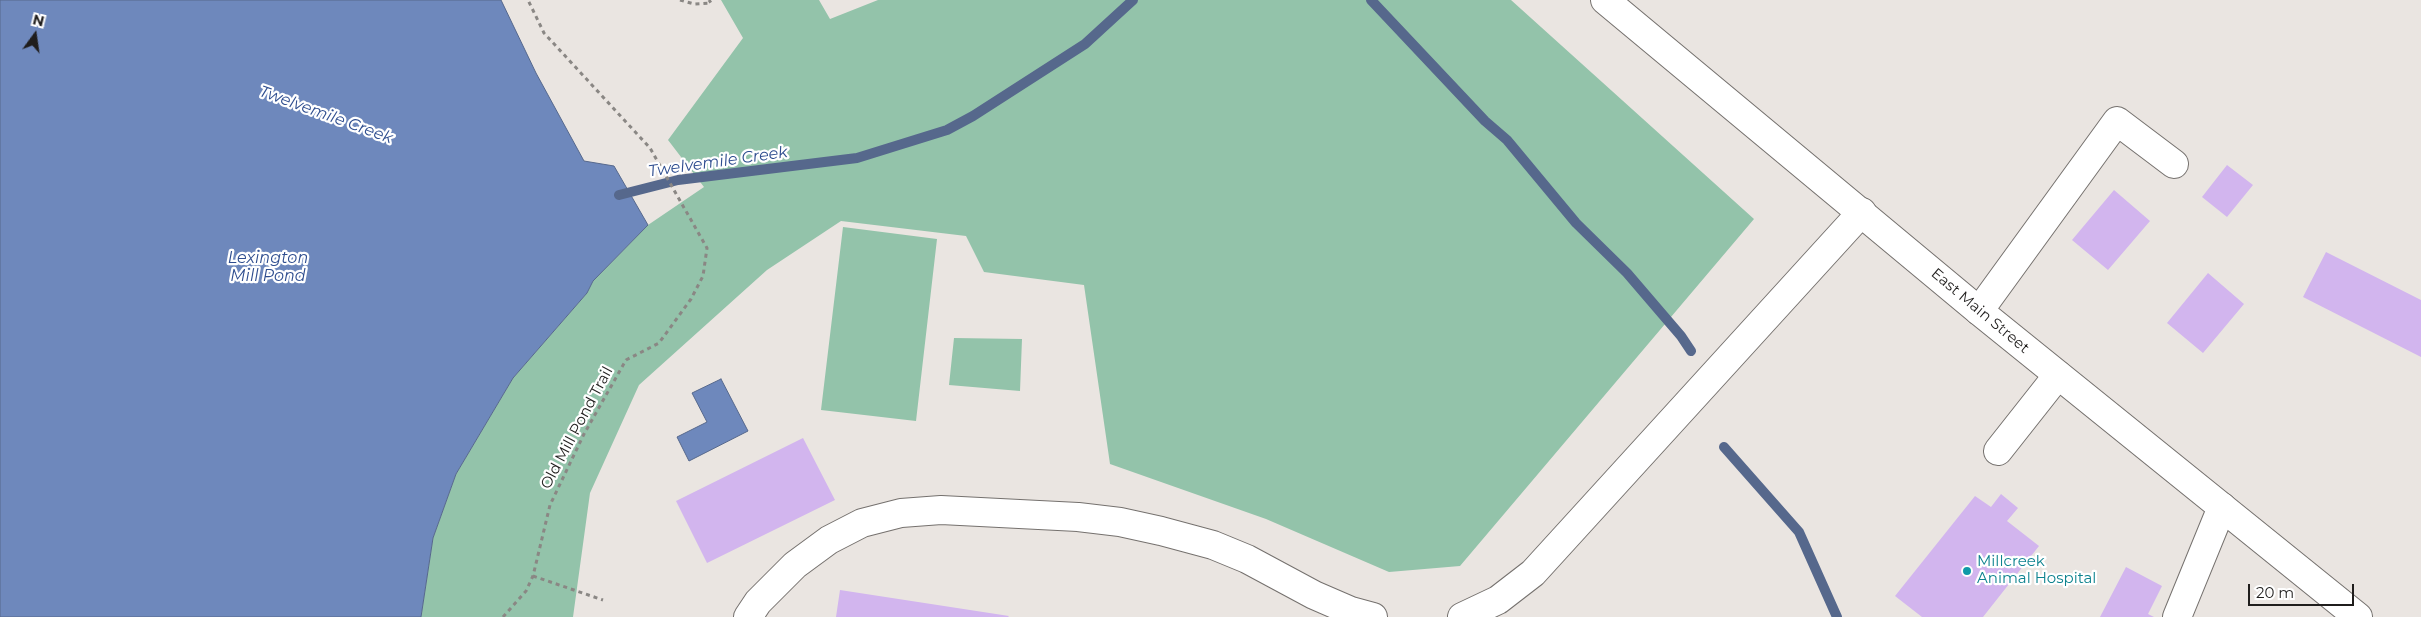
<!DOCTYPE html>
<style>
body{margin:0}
#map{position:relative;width:2421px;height:617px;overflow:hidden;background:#eae5e1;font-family:Montserrat,sans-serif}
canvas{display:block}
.north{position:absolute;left:10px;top:10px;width:50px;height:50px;-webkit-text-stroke:4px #fff;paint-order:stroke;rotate:14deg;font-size:14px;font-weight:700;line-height:20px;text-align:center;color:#1f1d1c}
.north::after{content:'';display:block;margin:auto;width:18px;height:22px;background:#1f1d1c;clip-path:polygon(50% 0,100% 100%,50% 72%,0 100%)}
.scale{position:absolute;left:2248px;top:584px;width:106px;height:22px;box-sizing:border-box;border:2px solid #1f1d1c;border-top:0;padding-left:6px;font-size:15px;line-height:18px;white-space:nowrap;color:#1f1d1c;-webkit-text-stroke:4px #fff;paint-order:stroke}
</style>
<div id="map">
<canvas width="2421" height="617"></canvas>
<div class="north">N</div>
<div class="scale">20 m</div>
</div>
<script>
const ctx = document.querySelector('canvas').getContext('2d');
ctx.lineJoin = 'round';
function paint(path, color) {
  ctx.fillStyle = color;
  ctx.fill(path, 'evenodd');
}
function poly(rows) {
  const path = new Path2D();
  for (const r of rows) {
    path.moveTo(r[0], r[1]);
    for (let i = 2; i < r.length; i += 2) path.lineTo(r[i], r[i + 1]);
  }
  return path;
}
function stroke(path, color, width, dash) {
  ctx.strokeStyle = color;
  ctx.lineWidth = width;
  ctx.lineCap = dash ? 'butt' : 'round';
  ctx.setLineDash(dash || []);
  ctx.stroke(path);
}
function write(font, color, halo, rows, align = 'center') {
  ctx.font = font + ' Montserrat,sans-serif';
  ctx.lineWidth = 4.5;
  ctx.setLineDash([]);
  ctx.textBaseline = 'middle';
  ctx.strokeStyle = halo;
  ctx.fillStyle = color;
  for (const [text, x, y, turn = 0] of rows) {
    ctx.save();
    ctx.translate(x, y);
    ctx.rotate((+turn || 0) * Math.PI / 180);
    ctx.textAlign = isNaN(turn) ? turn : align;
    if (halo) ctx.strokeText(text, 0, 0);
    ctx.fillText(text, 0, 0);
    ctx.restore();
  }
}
paint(poly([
 [721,0,819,0,830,19,878,0,1511,0,1754,219,1460,566,1389,572,1266,519,1110,464,1084,285,984,272,966,236,841,221,767,270,639,385,590,493,573,617,421,617,433,538,456,474,513,378,587,293,593,281,648,225,704,187,668,140,743,38],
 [843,227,937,239,916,421,821,410],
 [954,338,1022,339,1020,391,949,385]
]), '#93c3aa');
const water = poly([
 [0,0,501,0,536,73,584,161,614,166,648,225,593,281,587,293,513,378,456,474,433,538,421,617,0,617,0,0],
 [721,379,748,431,689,461,677,437,707,422,692,393,721,379]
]);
paint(water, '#6e88bc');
stroke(water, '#56688c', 1);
stroke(poly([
 [1371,0,1485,121,1507,140,1576,223,1627,273,1681,336,1691,351],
 [619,195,678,180,857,158,947,130,973,116,1085,44,1133,0],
 [1724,447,1799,532,1837,617]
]), '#56688c', 10);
paint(poly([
 [2227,165,2253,185,2227,217,2202,197],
 [2114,190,2150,221,2108,270,2072,240],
 [2326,252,2421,300,2421,357,2303,297],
 [2208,273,2244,304,2203,353,2167,323],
 [803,438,835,500,707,563,676,501],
 [2001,494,2018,508,2007,521,2039,546,1983,617,1922,617,1895,596,1975,496,1991,507],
 [2126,567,2162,586,2148,614,2154,617,2100,617],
 [840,590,1009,616,1008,617,836,617]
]), '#d2b5ee');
const minor = poly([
 [1979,311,2117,121,2174,164],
 [1998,451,2058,375],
 [748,617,758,602,795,565,829,540,862,523,901,513,941,510,1078,517,1120,522,1161,531,1213,545,1247,559,1314,595,1351,611,1373,617],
 [1462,617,1498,600,1533,573,1862,212],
 [2177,617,2222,507]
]);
const major = poly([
 [1605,0,1979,311,2358,617]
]);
stroke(minor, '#75716e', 30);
stroke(major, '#75716e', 30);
stroke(poly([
 [680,0,694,4,711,3,709,0],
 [533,576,603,600],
 [503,617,526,591,533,576,550,505,584,434,626,360,659,343,691,299,703,276,707,248,650,148,544,33,528,0]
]), '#8a8784', 3, [4, 4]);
stroke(minor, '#fff', 28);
stroke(major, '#fff', 28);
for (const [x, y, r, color] of [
 [1967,571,5,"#0f9aa8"]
]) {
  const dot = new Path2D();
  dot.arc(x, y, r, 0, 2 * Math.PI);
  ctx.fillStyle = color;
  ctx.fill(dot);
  stroke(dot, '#fff', 2);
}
write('15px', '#1f1d1c', '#fff', [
 ["East Main Street",1980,311,40],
 ["Old Mill Pond Trail",577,428,-62]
]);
write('15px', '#0d838f', '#fff', [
 ["Millcreek",1977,562],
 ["Animal Hospital",1977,579]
], 'left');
write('italic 16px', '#2e4d8f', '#fff', [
 ["Twelvemile Creek",326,115,20],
 ["Twelvemile Creek",718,162,-8],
 ["Lexington",268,258],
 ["Mill Pond",268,276]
]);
</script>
